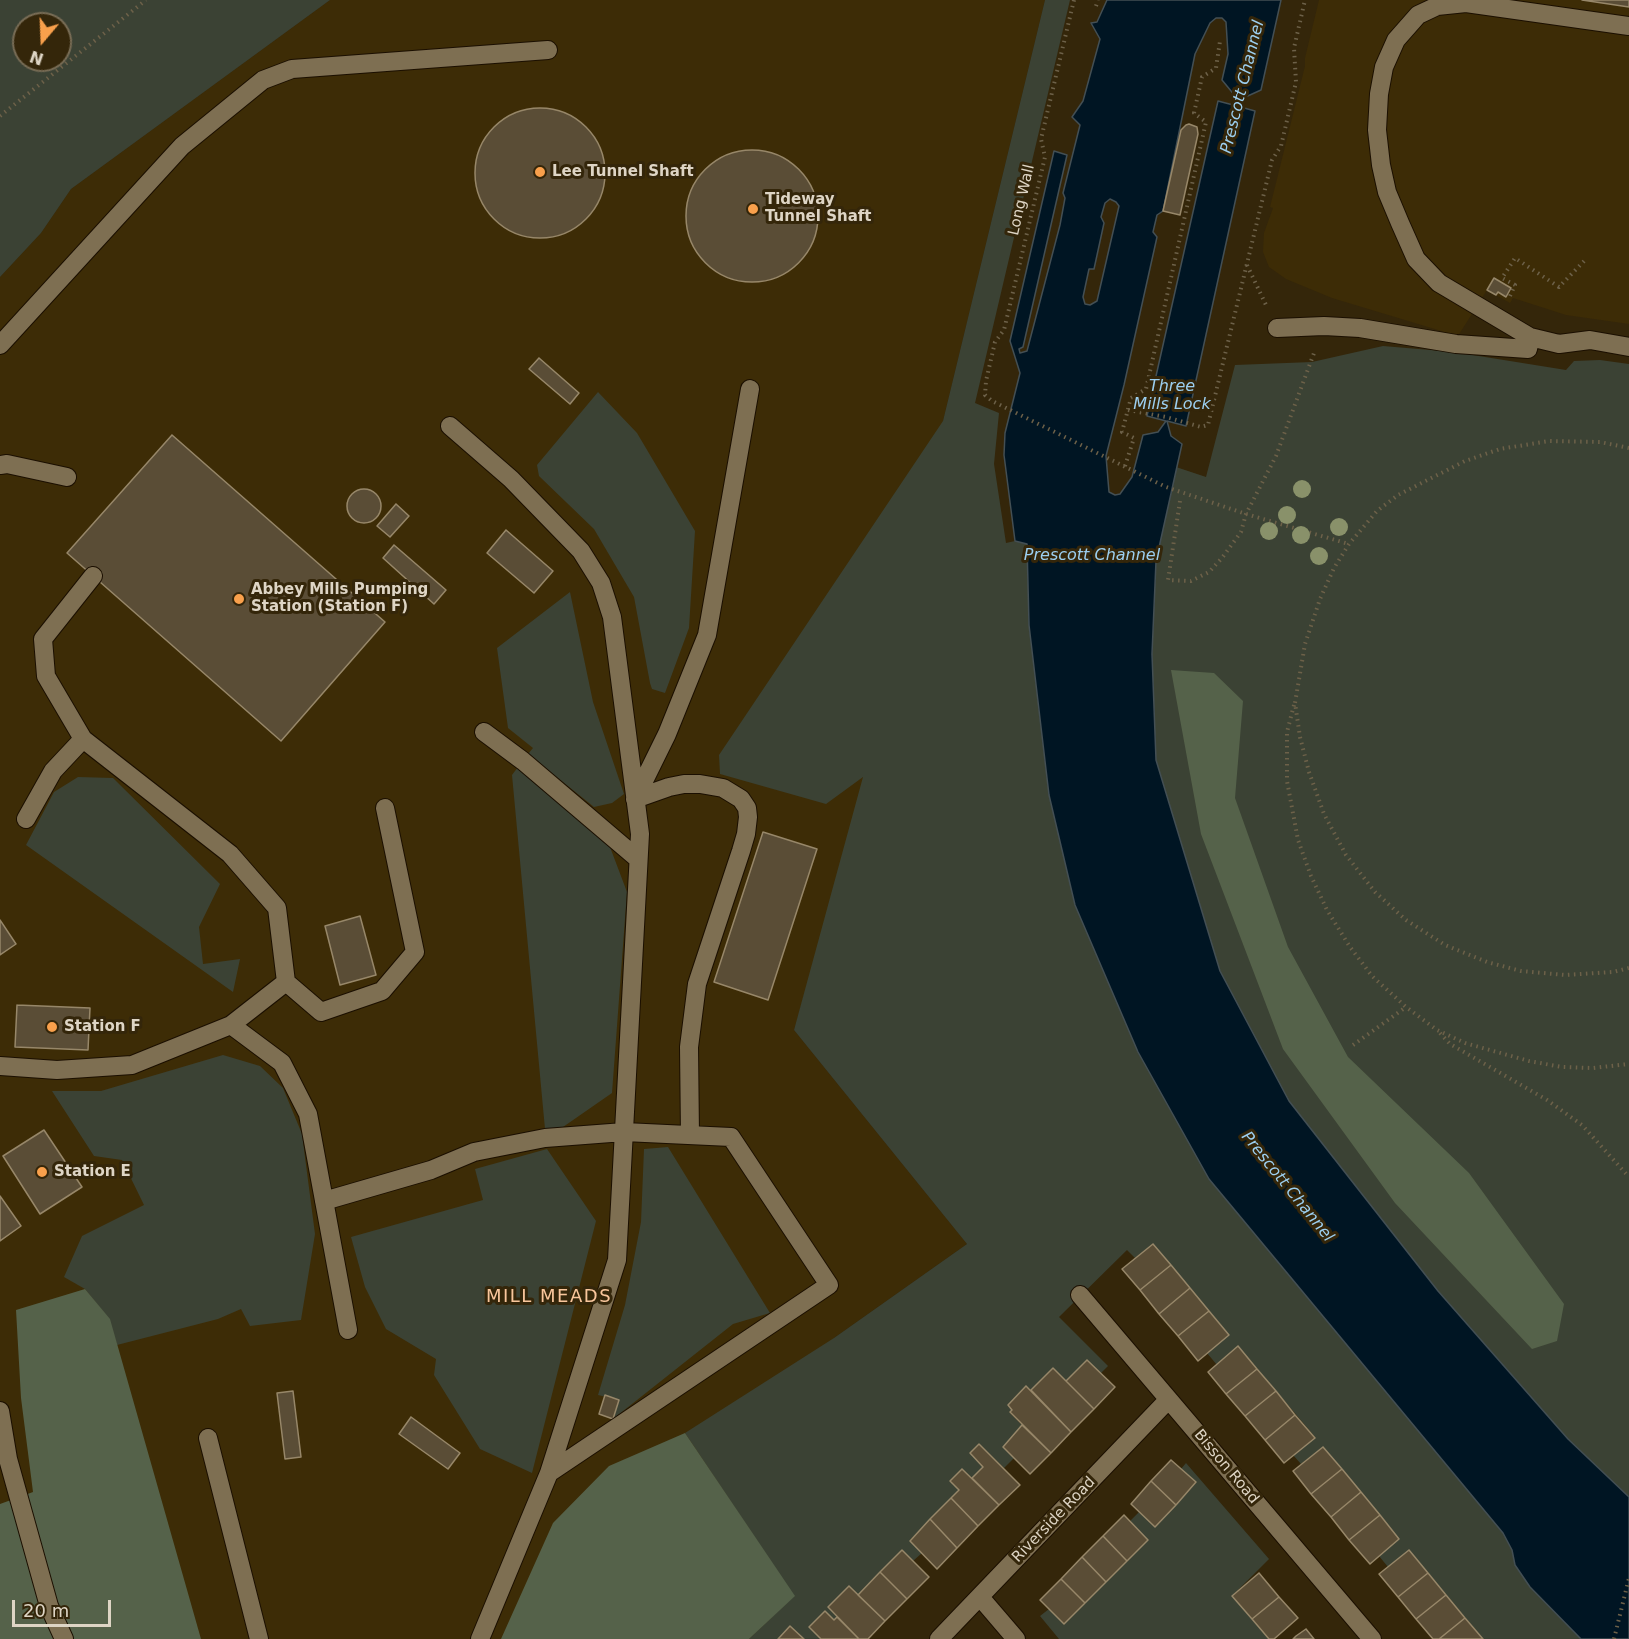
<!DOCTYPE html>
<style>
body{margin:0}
#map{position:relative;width:1629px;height:1639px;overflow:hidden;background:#34260a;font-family:"DejaVu Sans",sans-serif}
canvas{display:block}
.north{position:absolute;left:12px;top:12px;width:60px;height:60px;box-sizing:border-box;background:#34260a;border:2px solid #786c55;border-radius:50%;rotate:199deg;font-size:16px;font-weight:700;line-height:24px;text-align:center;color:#ded5c5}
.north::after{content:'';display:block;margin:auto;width:21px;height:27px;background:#f9a04c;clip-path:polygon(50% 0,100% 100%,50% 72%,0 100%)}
.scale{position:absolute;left:12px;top:1600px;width:99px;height:27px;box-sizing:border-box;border:3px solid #ded5c5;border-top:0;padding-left:8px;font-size:18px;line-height:21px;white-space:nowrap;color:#ded5c5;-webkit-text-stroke:4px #34260a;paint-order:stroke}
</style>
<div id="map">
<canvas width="1629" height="1639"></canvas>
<div class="north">N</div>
<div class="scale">20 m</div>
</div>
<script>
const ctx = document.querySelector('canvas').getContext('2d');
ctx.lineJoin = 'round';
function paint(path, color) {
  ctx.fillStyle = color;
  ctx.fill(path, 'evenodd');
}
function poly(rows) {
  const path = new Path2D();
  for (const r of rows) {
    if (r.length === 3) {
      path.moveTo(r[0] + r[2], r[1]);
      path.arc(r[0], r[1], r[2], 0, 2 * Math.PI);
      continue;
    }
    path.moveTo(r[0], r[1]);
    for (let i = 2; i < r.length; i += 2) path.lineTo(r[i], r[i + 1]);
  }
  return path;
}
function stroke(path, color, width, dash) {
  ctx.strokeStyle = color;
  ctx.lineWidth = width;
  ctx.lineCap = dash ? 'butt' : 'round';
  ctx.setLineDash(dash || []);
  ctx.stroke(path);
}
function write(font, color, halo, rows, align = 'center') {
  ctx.font = font + ' "DejaVu Sans",sans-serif';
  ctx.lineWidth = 6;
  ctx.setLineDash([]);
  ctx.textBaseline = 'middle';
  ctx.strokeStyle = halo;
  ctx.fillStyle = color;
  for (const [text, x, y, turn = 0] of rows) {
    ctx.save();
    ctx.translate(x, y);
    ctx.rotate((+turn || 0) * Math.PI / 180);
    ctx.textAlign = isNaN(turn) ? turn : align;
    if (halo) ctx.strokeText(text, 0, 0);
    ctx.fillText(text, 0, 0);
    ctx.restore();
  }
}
paint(poly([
 [330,0,1045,0,943,421,959,471,794,1030,967,1244,834,1338,749,1639,0,1639,0,277,41,233,71,189],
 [1319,0,1629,0,1629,324,1566,315,1513,298,1510,303,1487,290,1458,336,1332,298,1286,279,1269,267,1263,252,1264,233,1273,208,1270,207,1305,66,1305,58]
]), '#3d2c06');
paint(poly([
 [0,0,330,0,71,189,41,233,0,277],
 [24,24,60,24,60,60,24,60],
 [1045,0,1070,0,975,403,999,413,994,464,1006,543,1015,541,1027,544,1029,625,1049,795,1075,905,1209,1179,1503,1533,1512,1550,1515,1565,1530,1587,1581,1639,1483,1639,1409,1550,1388,1567,1379,1556,1399,1539,1323,1447,1301,1464,1293,1455,1315,1437,1239,1347,1217,1365,1207,1353,1229,1335,1153,1244,1135,1258,1127,1250,1059,1317,1108,1366,1100,1374,1087,1360,1066,1381,1053,1368,1031,1390,1026,1386,1008,1405,1012,1410,1010,1413,1022,1425,1004,1447,1014,1458,1004,1468,979,1444,983,1467,972,1478,962,1469,950,1481,959,1490,910,1540,922,1553,913,1561,902,1550,858,1595,849,1587,828,1607,837,1617,834,1620,825,1611,809,1627,821,1639,804,1639,790,1626,778,1639,749,1639,794,1596,685,1433,834,1338,967,1244,794,1030,863,777,826,804,720,774,719,755,943,421],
 [1383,346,1454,352,1566,370,1574,361,1600,360,1629,364,1629,1497,1568,1439,1438,1291,1289,1101,1220,971,1156,760,1152,654,1156,561,1176,467,1206,477,1235,365,1312,362],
 [598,392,637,433,695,531,689,628,665,693,652,689,650,683,634,597,594,529,539,476,537,465],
 [570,592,593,702,624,794,612,803,594,807,528,754,533,748,508,728,497,648],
 [518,767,610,847,627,892,612,1093,563,1127,545,1129,512,775],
 [78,777,113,778,220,884,199,927,203,964,240,959,233,992,26,845,54,792],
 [223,1055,260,1066,283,1088,302,1134,315,1234,301,1320,250,1326,241,1309,218,1319,117,1345,109,1319,85,1289,64,1277,82,1236,144,1205,122,1160,94,1156,52,1091,101,1091],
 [668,1147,770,1313,733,1324,613,1419,619,1400,598,1395,625,1305,641,1222,644,1149],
 [547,1149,596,1221,532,1473,480,1449,434,1375,436,1359,386,1329,365,1287,351,1237,483,1200,475,1169],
 [1186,1463,1269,1559,1232,1596,1269,1639,1059,1639,1040,1616,1049,1609,1064,1624,1148,1540,1130,1521,1139,1512,1156,1526,1196,1483,1181,1469]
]), '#3b4234');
paint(poly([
 [1171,670,1214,673,1243,701,1235,798,1288,947,1348,1057,1469,1173,1564,1304,1557,1341,1532,1349,1395,1203,1283,1049,1201,834],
 [85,1289,110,1319,201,1639,0,1639,0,1504,33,1492,21,1398,16,1310],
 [685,1433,795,1596,749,1639,501,1639,553,1523,609,1466]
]), '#55624a');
const water = poly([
 [1107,0,1281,0,1261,90,1241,99,1237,106,1255,111,1186,426,1167,421,1171,436,1182,444,1156,561,1152,654,1156,760,1220,971,1289,1101,1438,1291,1568,1439,1629,1497,1629,1639,1581,1639,1530,1587,1515,1565,1512,1550,1503,1533,1209,1179,1138,1052,1075,905,1049,795,1029,625,1027,544,1015,541,1004,455,1005,433,1020,373,1010,341,1054,151,1067,155,1023,347,1019,349,1020,353,1027,351,1060,225,1065,198,1063,193,1080,125,1072,117,1083,101,1100,39,1091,23,1097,22,1107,0],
 [1216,18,1222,18,1226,22,1228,54,1222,80,1236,97,1237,106,1218,101,1147,416,1166,421,1158,432,1143,435,1132,477,1120,494,1115,495,1109,492,1106,456,1124,385,1157,237,1153,232,1157,215,1163,211,1195,54,1210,23,1216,18],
 [1110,199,1116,202,1119,206,1097,301,1090,305,1085,304,1083,297,1089,269,1094,269,1104,223,1101,217,1105,203,1110,199]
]);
paint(water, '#001523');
stroke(water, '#434f54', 1.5);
const building = poly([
 [1582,0,1629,0,1629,7,1582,0],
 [540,173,65],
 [1189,124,1197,127,1198,134,1180,215,1163,211,1181,130,1186,125,1189,124],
 [752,216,66],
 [1494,278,1511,288,1506,297,1498,292,1496,295,1487,290,1494,278],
 [539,358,579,393,570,404,529,369,539,358],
 [172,435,385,622,281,741,67,553,172,435],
 [364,506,17],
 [396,504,409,516,390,537,377,526,396,504],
 [506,530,553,571,534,593,487,553,506,530],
 [394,545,446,590,434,604,383,558,394,545],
 [763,832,817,849,768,1000,714,982,763,832],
 [360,916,376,975,340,985,325,926,360,916],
 [0,920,16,944,0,955,0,920],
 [17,1005,90,1008,88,1050,15,1047,17,1005],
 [44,1130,82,1187,40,1214,3,1156,44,1130],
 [0,1196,21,1226,0,1241,0,1196],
 [1153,1244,1171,1265,1140,1290,1122,1269,1153,1244],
 [1171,1265,1190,1288,1159,1314,1140,1290,1171,1265],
 [1190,1288,1209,1311,1178,1336,1159,1314,1190,1288],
 [1209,1311,1229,1335,1198,1361,1178,1336,1209,1311],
 [1238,1346,1257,1369,1226,1394,1208,1372,1238,1346],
 [1087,1360,1115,1387,1094,1409,1066,1381,1087,1360],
 [1053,1368,1094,1409,1071,1432,1031,1390,1053,1368],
 [1257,1369,1276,1391,1245,1416,1226,1394,1257,1369],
 [1026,1386,1071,1432,1051,1453,1010,1412,1012,1410,1008,1405,1026,1386],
 [293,1391,301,1457,285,1459,277,1393,293,1391],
 [1276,1391,1295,1415,1265,1440,1245,1416,1276,1391],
 [605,1395,619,1400,613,1419,599,1414,605,1395],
 [1295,1415,1315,1438,1284,1463,1265,1440,1295,1415],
 [411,1417,460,1453,448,1469,399,1434,411,1417],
 [1022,1425,1051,1453,1030,1474,1003,1447,1022,1425],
 [979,1444,1020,1485,999,1505,972,1478,983,1467,970,1453,979,1444],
 [1323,1447,1342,1469,1311,1494,1293,1471,1323,1447],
 [1171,1460,1196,1482,1176,1505,1151,1481,1171,1460],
 [962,1469,999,1505,978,1526,951,1498,959,1490,950,1481,962,1469],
 [1342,1469,1361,1492,1331,1517,1311,1494,1342,1469],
 [1151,1481,1176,1505,1155,1527,1131,1504,1151,1481],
 [1361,1492,1380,1515,1349,1540,1331,1517,1361,1492],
 [951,1498,978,1526,957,1548,930,1519,951,1498],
 [1124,1515,1148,1540,1127,1561,1103,1536,1124,1515],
 [1380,1515,1399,1539,1370,1564,1349,1540,1380,1515],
 [930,1519,957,1548,937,1569,910,1541,930,1519],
 [1103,1536,1127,1561,1106,1582,1082,1557,1103,1536],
 [902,1550,929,1577,907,1599,880,1572,902,1550],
 [1409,1550,1428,1573,1398,1597,1379,1574,1409,1550],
 [1082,1557,1106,1582,1085,1603,1061,1579,1082,1557],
 [880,1572,907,1599,885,1621,858,1595,880,1572],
 [1259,1573,1279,1597,1252,1619,1232,1596,1259,1573],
 [1428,1573,1446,1595,1416,1619,1398,1597,1428,1573],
 [1061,1579,1085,1603,1064,1624,1040,1600,1061,1579],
 [849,1586,885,1621,868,1639,859,1639,828,1607,849,1586],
 [1446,1595,1465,1618,1439,1639,1433,1639,1416,1619,1446,1595],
 [1279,1597,1298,1618,1274,1639,1269,1639,1252,1619,1279,1597],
 [825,1611,834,1620,837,1617,859,1639,821,1639,809,1627,825,1611],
 [1465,1618,1483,1639,1439,1639,1465,1618],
 [790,1626,804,1639,778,1639,790,1626],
 [1306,1629,1314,1639,1293,1639,1296,1636,1306,1629]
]);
paint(building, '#5a4d36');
stroke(building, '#978769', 1.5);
const minor = poly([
 [1629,26,1466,3,1437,6,1418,15,1396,40,1384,67,1379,94,1377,130,1381,165,1387,192,1400,223,1416,259,1439,283,1530,337,1559,344,1590,340,1629,347],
 [1277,328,1324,326,1360,328,1456,344,1528,349,1530,337],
 [0,345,182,146,263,80,292,69,548,50],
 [450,426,511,479,581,551,601,583,612,617,640,834,617,1260,549,1473,480,1639],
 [0,465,7,464,67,477],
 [93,576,43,639,46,676,83,739,230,854,277,908,286,982],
 [484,732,523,761,638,859],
 [635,799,669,787,684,784,700,784,723,788,741,799,747,808,748,817,746,834,741,851,697,984,689,1047,690,1135],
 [635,799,667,734,707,635,750,389],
 [26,819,53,771,83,739],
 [231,1025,286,982,321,1012,382,991,415,952,385,808],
 [0,1066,57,1070,132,1065,231,1025,282,1063,308,1114,348,1330],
 [324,1201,431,1170,474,1152,545,1138,624,1132,731,1137,829,1285,549,1473],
 [1080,1295,1372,1639],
 [0,1411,8,1459,49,1606,64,1639],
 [208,1438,259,1639],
 [980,1597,1016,1639],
 [939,1639,1168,1400]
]);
stroke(minor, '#1b0f00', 20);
stroke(poly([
 [1074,0,1041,139,1045,157,1004,330,995,342,986,381,985,395,992,401,1166,487,1246,514,1349,544],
 [1096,6,1098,0],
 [0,116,146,0],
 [1247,265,1266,305],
 [1510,296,1515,285,1502,278,1515,258,1559,287,1587,258],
 [1128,410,1166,417,1201,427,1208,425,1272,160,1281,146,1296,82,1294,48,1305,0],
 [1629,448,1600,442,1549,441,1500,449,1465,461,1398,495,1377,511,1349,544,1334,568,1320,599,1305,644,1295,703,1300,737,1309,772,1324,814,1346,855,1375,892,1406,920,1445,945,1487,962,1521,971,1565,975,1613,972,1629,968],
 [1125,466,1134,438,1122,432,1131,398,1146,389,1206,122,1194,113,1202,77,1216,68,1220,41],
 [1180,501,1168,580,1191,581,1209,572,1222,558,1241,532,1246,514,1276,456,1314,353],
 [1294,705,1287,732,1287,781,1298,840,1311,876,1327,910,1350,947,1372,976,1406,1007,1437,1030,1465,1043,1529,1061,1562,1067,1593,1068,1629,1064],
 [1440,1033,1450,1044,1547,1100,1582,1125,1629,1177],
 [1353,1045,1406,1007],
 [1614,1639,1629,1578]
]), '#6d6149', 4, [1.5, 4.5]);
stroke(minor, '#7e6f52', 18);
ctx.fillStyle = '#89916a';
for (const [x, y] of [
 [1302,489],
 [1287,515],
 [1339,527],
 [1269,531],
 [1301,535],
 [1319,556]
]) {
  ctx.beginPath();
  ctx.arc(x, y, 9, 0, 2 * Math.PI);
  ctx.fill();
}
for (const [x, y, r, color] of [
 [540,172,6,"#f9a04c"],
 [753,209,6,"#f9a04c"],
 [239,599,6,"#f9a04c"],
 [52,1027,6,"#f9a04c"],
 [42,1172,6,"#f9a04c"]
]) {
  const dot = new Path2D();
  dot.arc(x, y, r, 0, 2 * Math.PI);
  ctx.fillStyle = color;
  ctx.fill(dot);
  stroke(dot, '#34260a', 2);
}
write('bold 15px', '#ded5c5', '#34260a', [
 ["Lee Tunnel Shaft",552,172],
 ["Tideway",765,200],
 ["Tunnel Shaft",765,217],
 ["Abbey Mills Pumping",251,590],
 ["Station (Station F)",251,607],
 ["Station F",64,1027],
 ["Station E",54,1172]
], 'left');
write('15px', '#ded5c5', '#34260a', [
 ["Long Wall",1022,200,-77],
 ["Bisson Road",1226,1467,50],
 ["Riverside Road",1054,1520,-46]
]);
write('italic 16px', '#9ccff0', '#34260a', [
 ["Prescott Channel",1243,87,-76],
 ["Three",1172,387],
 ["Mills Lock",1172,405],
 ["Prescott Channel",1092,556],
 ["Prescott Channel",1287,1187,51]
]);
ctx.letterSpacing = '1.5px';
write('18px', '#f9c69c', '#34260a', [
 ["MILL MEADS",549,1297]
]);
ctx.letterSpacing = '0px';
</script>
